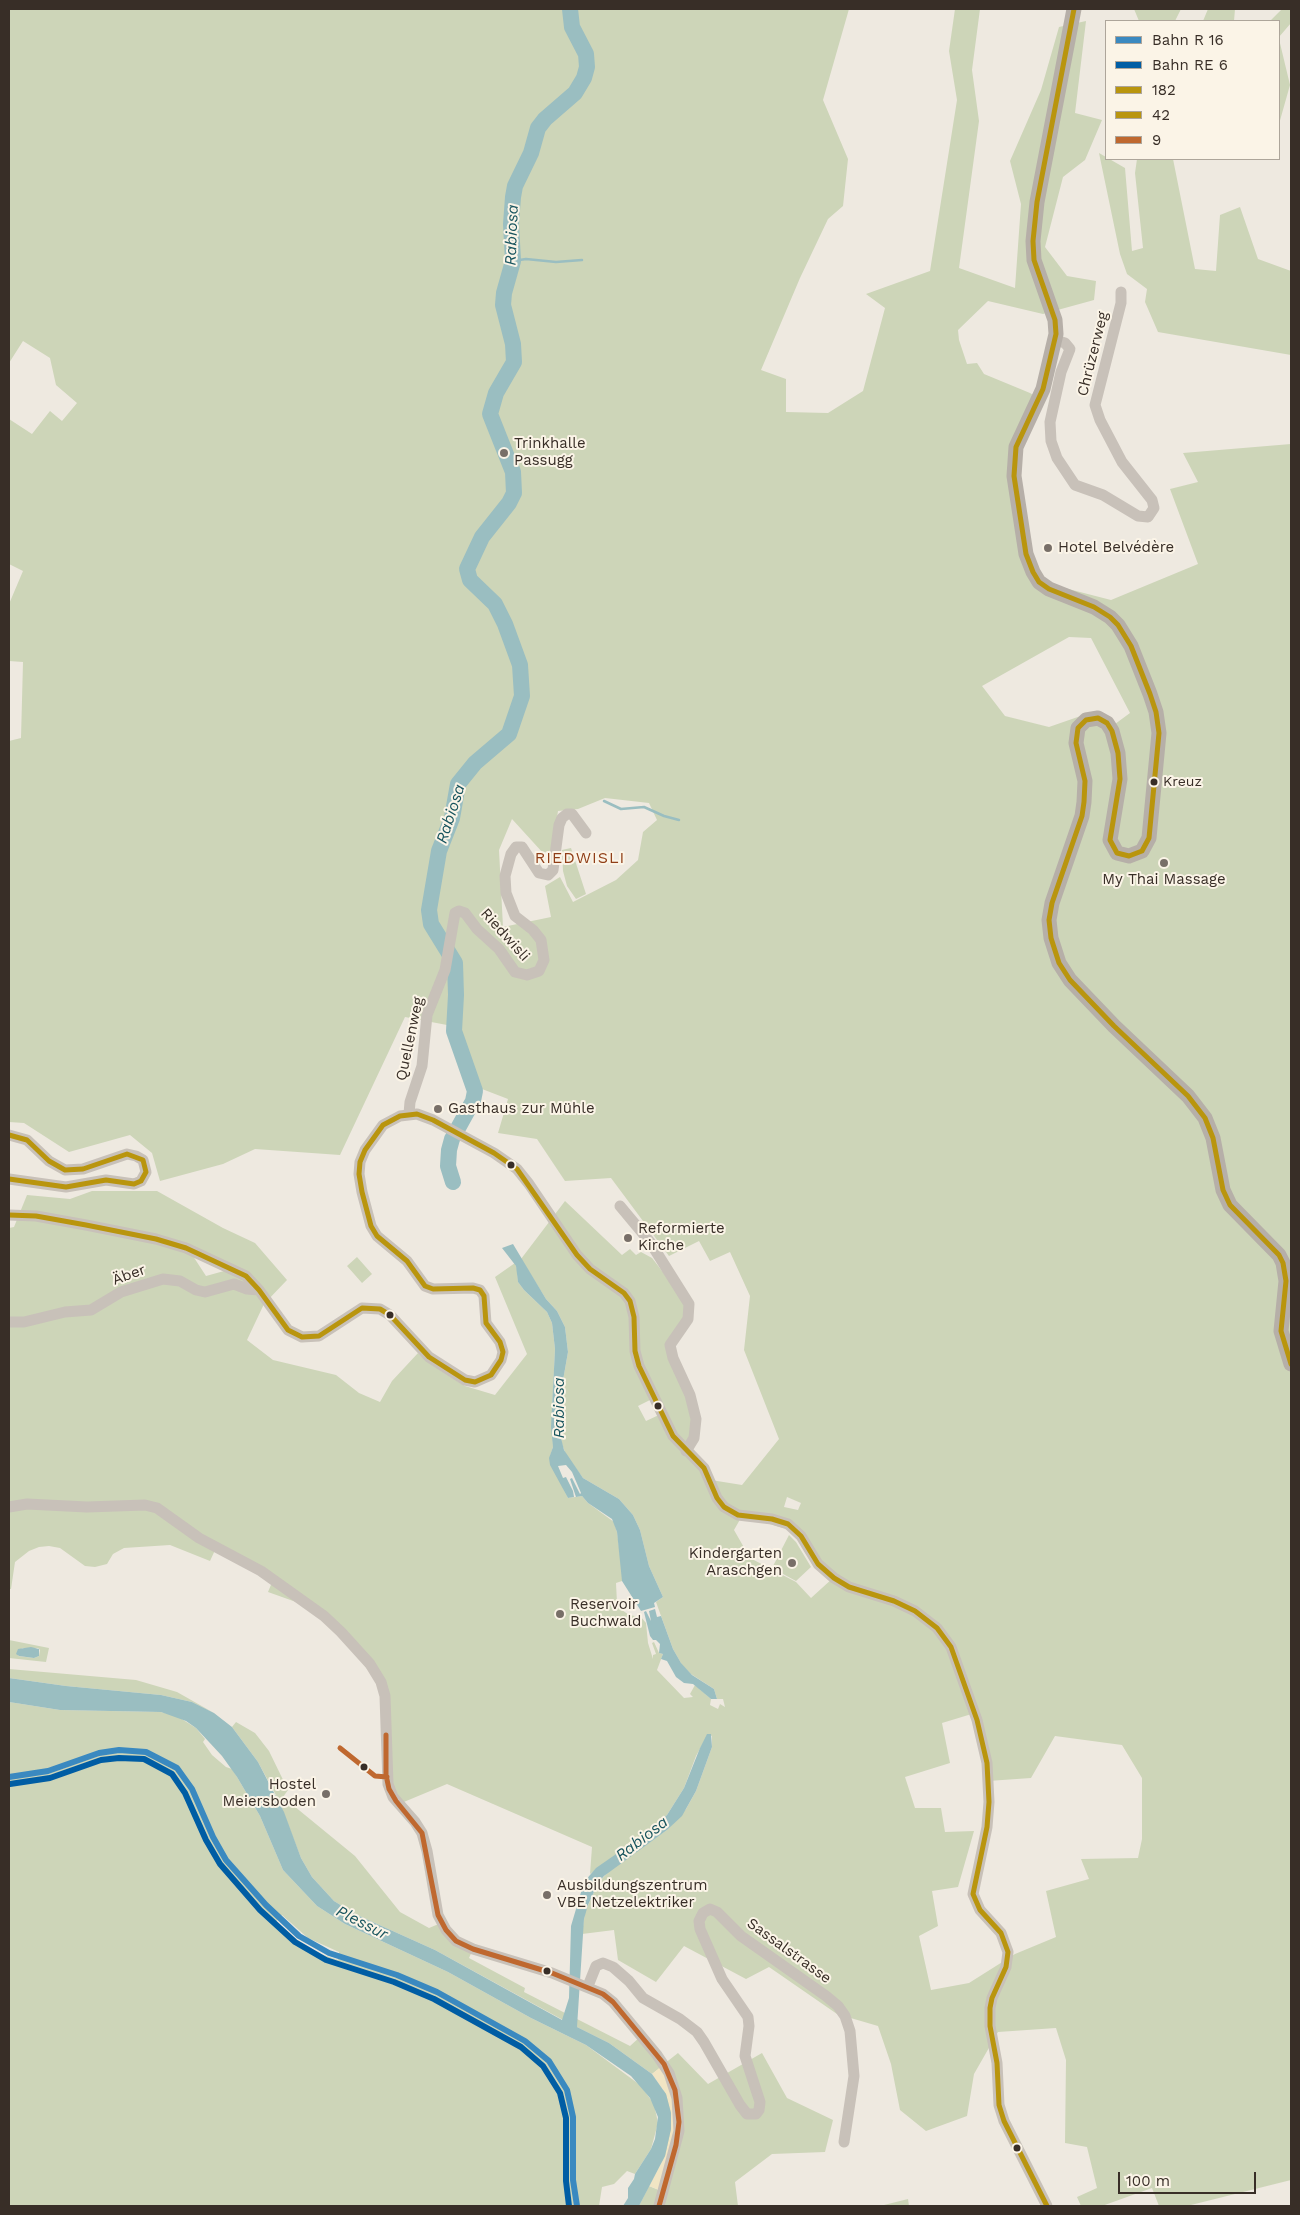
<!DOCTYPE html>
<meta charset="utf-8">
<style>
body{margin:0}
#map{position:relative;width:1300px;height:2215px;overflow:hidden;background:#eee9e0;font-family:"Work Sans",sans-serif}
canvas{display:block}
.frame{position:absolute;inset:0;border:10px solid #382e27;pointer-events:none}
.legend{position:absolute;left:1105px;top:20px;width:175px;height:140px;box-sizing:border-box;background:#fbf4e7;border:1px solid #ada59a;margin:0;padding:6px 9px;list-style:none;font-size:15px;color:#382e27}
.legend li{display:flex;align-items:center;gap:10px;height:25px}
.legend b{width:25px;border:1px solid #ada59a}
.scale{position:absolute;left:1118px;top:2172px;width:138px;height:22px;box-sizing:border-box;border:2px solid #382e27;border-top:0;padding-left:6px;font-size:15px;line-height:18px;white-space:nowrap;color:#382e27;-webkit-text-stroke:4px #fbf4e7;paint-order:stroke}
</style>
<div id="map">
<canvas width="1300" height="2215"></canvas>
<div class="frame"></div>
<ul class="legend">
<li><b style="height:6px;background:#3a89c0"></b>Bahn R 16</li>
<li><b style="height:6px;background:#005da4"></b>Bahn RE 6</li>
<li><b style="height:6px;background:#b9950e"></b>182</li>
<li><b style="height:6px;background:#b9950e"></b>42</li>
<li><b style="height:6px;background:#bf682f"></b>9</li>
</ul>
<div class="scale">100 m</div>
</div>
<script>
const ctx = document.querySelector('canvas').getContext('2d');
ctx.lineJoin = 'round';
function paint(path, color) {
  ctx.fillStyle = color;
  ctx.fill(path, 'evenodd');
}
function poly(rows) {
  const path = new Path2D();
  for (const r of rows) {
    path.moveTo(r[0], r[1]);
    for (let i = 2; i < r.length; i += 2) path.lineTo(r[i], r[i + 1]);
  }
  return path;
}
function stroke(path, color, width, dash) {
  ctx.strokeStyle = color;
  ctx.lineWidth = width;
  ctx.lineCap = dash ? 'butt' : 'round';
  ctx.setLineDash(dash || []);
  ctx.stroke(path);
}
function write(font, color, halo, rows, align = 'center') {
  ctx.font = font + ' "Work Sans",sans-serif';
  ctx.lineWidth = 4;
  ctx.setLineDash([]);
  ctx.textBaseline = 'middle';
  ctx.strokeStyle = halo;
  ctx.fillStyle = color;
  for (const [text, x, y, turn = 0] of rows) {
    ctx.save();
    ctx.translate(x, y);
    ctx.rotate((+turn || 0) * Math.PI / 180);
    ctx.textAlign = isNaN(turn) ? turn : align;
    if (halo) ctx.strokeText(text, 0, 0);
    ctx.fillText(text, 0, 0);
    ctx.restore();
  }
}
paint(poly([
 [9,9,849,9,823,100,848,159,843,206,828,219,800,278,761,370,786,379,786,412,828,413,863,391,885,308,866,294,930,271,957,100,949,51,955,9,980,9,972,70,979,121,959,268,1015,288,1021,204,1010,161,1041,90,1059,27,1086,21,1075,113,1102,120,1085,160,1063,177,1045,247,1067,276,1096,281,1094,300,1043,314,988,301,958,330,959,340,967,364,977,363,984,374,1030,393,1044,402,1018,452,1028,556,1045,583,1111,600,1198,564,1170,489,1198,482,1183,453,1291,444,1291,2180,1187,2206,1159,2206,1152,2188,1102,2206,1081,2206,1077,2197,1097,2188,1087,2147,1065,2143,1066,2060,1056,2028,998,2032,974,2074,967,2116,926,2131,900,2110,891,2064,878,2026,837,2014,769,1967,746,1979,684,1946,656,1982,618,1960,614,1930,582,1934,585,1912,598,1883,611,1869,667,1830,686,1809,696,1791,712,1747,712,1736,708,1734,696,1756,684,1788,667,1815,645,1834,590,1874,592,1847,447,1784,399,1804,393,1797,383,1690,333,1624,296,1602,268,1592,273,1580,216,1548,210,1561,170,1545,124,1548,113,1554,107,1564,95,1567,85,1566,60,1548,49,1546,39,1547,29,1551,15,1562,11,1589,9,1589,9,1228,14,1227,27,1195,70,1199,92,1191,157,1191,223,1228,255,1243,287,1280,264,1304,247,1340,273,1360,336,1375,359,1393,380,1402,392,1381,418,1353,429,1363,465,1386,495,1395,527,1354,495,1277,515,1263,517,1269,518,1282,524,1290,547,1312,552,1323,555,1349,552,1412,553,1447,550,1456,560,1481,568,1498,582,1496,588,1503,614,1522,617,1532,623,1577,622,1581,616,1583,617,1603,622,1610,629,1615,641,1617,646,1623,648,1643,653,1659,653,1655,656,1654,652,1643,654,1642,659,1653,663,1654,657,1670,684,1698,693,1697,690,1694,695,1685,711,1699,710,1705,718,1709,720,1704,725,1707,723,1699,717,1699,714,1689,691,1674,682,1665,673,1649,656,1602,663,1597,649,1566,640,1530,633,1515,619,1499,583,1478,566,1455,562,1444,560,1434,562,1386,568,1352,565,1327,557,1311,546,1299,521,1259,565,1201,622,1255,630,1249,636,1255,641,1252,652,1258,690,1307,672,1341,695,1411,687,1451,711,1480,742,1485,779,1439,744,1350,750,1296,730,1252,710,1261,699,1241,669,1256,611,1178,565,1181,537,1139,498,1133,508,1099,469,1084,447,1025,405,1017,340,1155,255,1149,223,1164,160,1181,152,1153,130,1135,69,1152,24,1123,9,1122,9,741,21,738,23,662,9,661,9,604,23,571,9,564,9,419,32,434,50,411,62,421,77,403,56,385,50,358,23,341,9,363],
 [1069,637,1091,638,1130,713,1115,724,1095,711,1049,727,1005,716,982,686],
 [605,798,649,803,657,820,643,832,638,860,616,880,573,902,560,877,545,886,551,917,503,927,499,850,512,819,543,853,552,850,558,811,578,809],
 [193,1256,224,1271,206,1276],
 [654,1398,661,1414,646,1421,638,1406],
 [787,1497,801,1503,798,1510,784,1507],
 [742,1516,797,1532,833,1578,811,1598,796,1582,750,1558,734,1530],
 [975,1713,988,1781,1031,1778,1055,1736,1122,1745,1142,1778,1142,1839,1138,1858,1081,1859,1089,1879,1046,1891,1056,1937,1015,1954,969,1983,931,1990,919,1936,938,1926,932,1891,958,1887,974,1831,945,1832,941,1808,915,1808,905,1777,950,1763,942,1723],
 [1134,9,1181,9,1175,21,1139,21],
 [1208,9,1235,9,1234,21,1203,21],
 [1282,9,1291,9,1291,23,1279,37,1279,21,1270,21],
 [1279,39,1290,85,1279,124],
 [1099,153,1125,168,1132,251,1143,248,1135,173,1137,159,1173,159,1195,269,1216,271,1220,215,1240,207,1258,259,1291,271,1291,355,1158,332,1145,302,1147,289,1127,274,1120,254],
 [571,848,586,894,576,899,567,886,563,871,562,850],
 [357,1257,372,1274,362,1283,347,1266],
 [789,1535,796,1542,811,1567,796,1581,772,1568],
 [9,1640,49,1648,46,1662,9,1658],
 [22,1648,38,1648,40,1650,39,1656,34,1658,18,1656],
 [9,1669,136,1680,177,1692,214,1713,192,1702,161,1695,66,1686,9,1678],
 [9,1702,60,1710,161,1712,177,1716,196,1728,205,1739,203,1742,212,1755,226,1767,232,1769,237,1777,260,1816,283,1870,317,1906,345,1924,448,1972,531,2018,586,2045,640,2085,654,2104,658,2123,651,2149,635,2174,627,2171,614,2184,602,2187,599,2206,9,2206],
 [282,1915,308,1938,339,1952,338,1960,315,1952,294,1939,276,1922],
 [236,1722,255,1733,269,1751,288,1790,283,1797,355,1856,400,1912,429,1928,441,1923,473,1949,469,1958,525,1988,524,1992,565,2013,563,2020,435,1950,355,1914,334,1901,312,1877,301,1858,278,1799,258,1762,232,1727],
 [577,2019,630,2046,641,2036,664,2064,678,2053,708,2084,762,2053,787,2098,833,2120,825,2152,772,2154,735,2182,738,2206,639,2206,649,2186,661,2191,664,2065,652,2074,609,2043,577,2027],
 [908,2199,909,2206,880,2206]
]), '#cdd5b8');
paint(poly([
 [664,2064,679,2114,662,2191,649,2186,665,2156,671,2129,671,2113,666,2094,652,2074]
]), '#f1e5c4');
paint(poly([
 [513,1244,546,1299,557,1311,565,1327,568,1352,562,1386,560,1434,564,1450,583,1478,619,1499,633,1515,640,1530,649,1566,663,1597,654,1603,655,1607,641,1611,622,1581,617,1532,612,1519,588,1503,582,1496,576,1497,570,1479,572,1478,580,1494,581,1493,572,1472,566,1465,558,1466,563,1478,566,1477,573,1491,574,1497,568,1498,550,1465,549,1458,553,1447,551,1427,555,1349,552,1323,547,1312,524,1290,518,1282,516,1266,502,1248],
 [655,1609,657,1617,661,1616,673,1649,681,1663,692,1675,714,1689,717,1699,711,1699,693,1684,684,1683,676,1677,667,1661,661,1659,663,1654,659,1653,660,1644,656,1640,653,1640,650,1636,644,1612,646,1611,651,1621,649,1611],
 [31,1647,39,1649,39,1656,34,1658,19,1656,16,1654,18,1649],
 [9,1678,66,1686,161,1695,192,1702,214,1713,232,1727,258,1762,284,1812,301,1858,312,1877,334,1901,355,1914,435,1950,562,2020,569,1998,571,1926,584,1882,596,1868,645,1834,667,1815,684,1788,700,1748,707,1734,711,1734,712,1747,696,1791,682,1816,667,1830,604,1876,598,1883,588,1905,584,1919,577,2027,609,2043,652,2074,666,2094,671,2113,671,2129,665,2156,639,2206,623,2206,628,2198,628,2188,634,2179,635,2174,651,2149,655,2139,658,2117,650,2098,631,2076,586,2045,531,2018,448,1972,345,1924,317,1906,283,1870,260,1816,237,1777,222,1756,196,1728,186,1721,161,1712,60,1710,9,1702]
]), '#9abec1');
stroke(poly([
 [513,261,526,259,556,262,582,260],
 [604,801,621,809,644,807,664,816,679,820]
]), '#9abec1', 2.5);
stroke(poly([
 [453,1182,448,1166,449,1150,452,1139,473,1101,475,1091,454,1031,456,995,455,963,431,924,429,910,439,851,452,818,458,784,475,763,509,734,522,696,520,665,505,624,495,604,470,580,467,569,482,537,509,503,514,493,513,472,490,414,496,393,514,362,513,344,503,305,504,293,513,261,511,224,513,197,515,186,531,153,538,128,545,119,575,93,584,78,587,67,586,54,572,27,570,9]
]), '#9abec1', 16);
stroke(poly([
 [1055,340,1065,343,1070,349,1061,372,1050,422,1051,441,1057,458,1075,485,1103,495,1138,516,1148,517,1154,508,1152,500,1122,462,1100,420,1095,405,1121,303,1121,292],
 [409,1114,410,1102,422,1066,427,1015,445,970,455,913,459,911,465,913,477,929,499,949,515,972,527,975,539,971,544,960,541,940,533,930,515,916,506,893,505,876,511,854,516,847,522,847,539,873,548,875,553,870,559,825,562,818,567,814,572,814,586,833],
 [9,1135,27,1140,49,1161,65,1170,83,1169,127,1154,136,1156,143,1160,146,1172,141,1181,134,1184,106,1180,66,1187,9,1179],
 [620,1206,650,1242,689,1304,688,1319,670,1345,673,1358,690,1395,696,1419,694,1438,686,1451],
 [9,1215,36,1216,86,1225,156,1239,186,1248,246,1276,259,1290,288,1330,302,1337,319,1336,362,1308,380,1309,390,1315,429,1357,465,1380,475,1382,491,1375,501,1360,503,1352,500,1342,486,1323,484,1296,480,1290,473,1288,433,1289,425,1286,407,1261,377,1236,371,1226,362,1192,359,1174,360,1162,365,1150,383,1125,400,1116,417,1114,433,1120,494,1153,517,1169,529,1184,577,1255,590,1269,624,1293,630,1301,634,1317,635,1351,639,1366,673,1436,704,1468,717,1498,724,1507,738,1515,772,1519,788,1524,801,1536,818,1564,834,1578,849,1587,894,1601,915,1611,937,1628,951,1647,977,1720,987,1763,989,1802,987,1827,973,1894,980,1910,1001,1933,1008,1952,1006,1967,992,1998,990,2008,990,2026,997,2063,999,2105,1004,2121,1047,2206],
 [9,1322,24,1322,65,1312,91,1310,121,1292,163,1279,180,1281,196,1290,205,1292,234,1284,247,1289,259,1290],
 [9,1507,27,1504,87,1507,145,1505,157,1508,199,1538,261,1571,324,1616,341,1632,370,1664,381,1682,385,1696,388,1784,393,1797,415,1822,422,1833,427,1851,438,1915,446,1930,456,1941,473,1949,552,1973,603,1994,613,2002,657,2055,669,2073,677,2098,679,2131,659,2206],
 [588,1986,596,1966,603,1963,613,1967,629,1981,643,1998,680,2019,697,2032,704,2042,740,2105,747,2114,756,2114,759,2110,760,2102,745,2056,749,2026,748,2017,722,1979,700,1929,699,1921,703,1913,710,1909,717,1912,741,1936,826,1996,838,2006,845,2016,850,2031,854,2076,844,2142]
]), '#c8c1b9', 11);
stroke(poly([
 [1074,9,1037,202,1033,241,1034,260,1055,320,1056,334,1043,389,1016,447,1014,476,1026,554,1033,572,1039,582,1049,589,1094,607,1110,617,1118,625,1131,646,1150,694,1156,712,1159,733,1149,838,1142,851,1129,856,1117,853,1110,840,1120,779,1118,753,1112,731,1107,723,1098,718,1086,720,1078,728,1076,743,1085,781,1084,802,1082,816,1052,903,1049,920,1051,938,1059,963,1070,980,1114,1026,1188,1096,1205,1118,1213,1138,1223,1190,1230,1205,1279,1255,1283,1263,1286,1281,1281,1331,1291,1364]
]), '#b6afa8', 15);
stroke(poly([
 [1074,9,1037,202,1033,241,1034,260,1055,320,1056,334,1043,389,1016,447,1014,476,1026,554,1033,572,1039,582,1049,589,1094,607,1110,617,1118,625,1131,646,1150,694,1156,712,1159,733,1149,838,1142,851,1129,856,1117,853,1110,840,1120,779,1118,753,1112,731,1107,723,1098,718,1086,720,1078,728,1076,743,1085,781,1084,802,1082,816,1052,903,1049,920,1051,938,1059,963,1070,980,1114,1026,1188,1096,1205,1118,1213,1138,1223,1190,1230,1205,1279,1255,1283,1263,1286,1281,1281,1331,1291,1364]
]), '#b9950e', 5);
stroke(poly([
 [9,1135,27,1140,49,1161,65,1170,83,1169,127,1154,143,1160,146,1172,141,1181,134,1184,106,1180,66,1187,9,1179],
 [9,1215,36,1216,86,1225,156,1239,186,1248,246,1276,259,1290,288,1330,302,1337,319,1336,362,1308,380,1309,390,1315,429,1357,465,1380,475,1382,491,1375,501,1360,503,1352,500,1342,486,1323,484,1296,480,1290,473,1288,433,1289,425,1286,407,1261,377,1236,371,1226,362,1192,359,1174,360,1162,365,1150,383,1125,400,1116,417,1114,433,1120,494,1153,517,1169,577,1255,590,1269,624,1293,630,1301,634,1317,635,1351,639,1366,673,1436,704,1468,717,1498,724,1507,738,1515,772,1519,788,1524,801,1536,818,1564,834,1578,849,1587,894,1601,915,1611,937,1628,951,1647,977,1720,987,1763,989,1802,987,1827,973,1894,980,1910,1001,1933,1008,1952,1006,1967,992,1998,990,2008,990,2026,997,2063,999,2105,1004,2121,1047,2206]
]), '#b9950e', 5);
stroke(poly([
 [386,1735,386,1775,389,1789,396,1801,422,1833,438,1915,446,1930,456,1941,473,1949,552,1973,603,1994,613,2002,664,2064,675,2090,679,2122,676,2145,659,2206],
 [340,1748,375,1776,387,1777]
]), '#bf682f', 5);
stroke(poly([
 [9,1777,48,1771,99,1753,119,1750,146,1752,177,1768,192,1789,213,1837,226,1860,266,1905,299,1936,329,1953,397,1975,437,1992,525,2041,549,2061,567,2090,573,2117,573,2180,577,2206]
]), '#3a89c0', 6);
stroke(poly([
 [10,1784,50,1778,101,1760,119,1758,144,1759,172,1774,185,1793,206,1840,220,1864,260,1910,295,1942,326,1960,394,1982,434,1999,521,2047,543,2066,560,2093,566,2118,566,2181,569,2206]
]), '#005da4', 6);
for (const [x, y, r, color] of [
 [504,453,5,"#786f68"],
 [1048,548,5,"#786f68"],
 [1154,782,4.5,"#382e27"],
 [1164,863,5,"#786f68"],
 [438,1109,5,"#786f68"],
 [511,1165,4.5,"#382e27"],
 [628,1238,5,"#786f68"],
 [390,1315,4.5,"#382e27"],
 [658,1406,4.5,"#382e27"],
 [792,1563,5,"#786f68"],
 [560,1614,5,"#786f68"],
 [364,1767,4.5,"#382e27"],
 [326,1794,5,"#786f68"],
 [547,1895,5,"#786f68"],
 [547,1971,4.5,"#382e27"],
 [1017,2148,4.5,"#382e27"]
]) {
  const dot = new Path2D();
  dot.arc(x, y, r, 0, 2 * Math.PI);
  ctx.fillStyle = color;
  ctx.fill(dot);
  stroke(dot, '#fbf4e7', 2);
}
write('14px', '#382e27', '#fbf4e7', [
 ["Kreuz",1163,782]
], 'left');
write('15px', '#382e27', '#fbf4e7', [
 ["Chrüzerweg",1093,354,-76],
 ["Riedwisli",505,935,48],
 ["Quellenweg",410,1039,-78],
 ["Äber",129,1275,-20],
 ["Sassalstrasse",789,1951,36]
]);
write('15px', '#382e27', '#fbf4e7', [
 ["Trinkhalle",514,444],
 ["Passugg",514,461],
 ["Hotel Belvédère",1058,548],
 ["My Thai Massage",1164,880,"center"],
 ["Gasthaus zur Mühle",448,1109],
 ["Reformierte",638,1229],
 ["Kirche",638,1246],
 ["Kindergarten",782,1554,"right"],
 ["Araschgen",782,1571,"right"],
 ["Reservoir",570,1605],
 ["Buchwald",570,1622],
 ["Hostel",316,1785,"right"],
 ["Meiersboden",316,1802,"right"],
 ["Ausbildungszentrum",557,1886],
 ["VBE Netzelektriker",557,1903]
], 'left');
write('italic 16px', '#18545e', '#fbf4e7', [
 ["Rabiosa",512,235,-88],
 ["Rabiosa",451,814,-72],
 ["Rabiosa",559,1408,-90],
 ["Rabiosa",642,1839,-38],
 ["Plessur",362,1923,27]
]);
ctx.letterSpacing = '1px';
write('16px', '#903e17', '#fbf4e7', [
 ["RIEDWISLI",580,858]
]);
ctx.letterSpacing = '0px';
</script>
